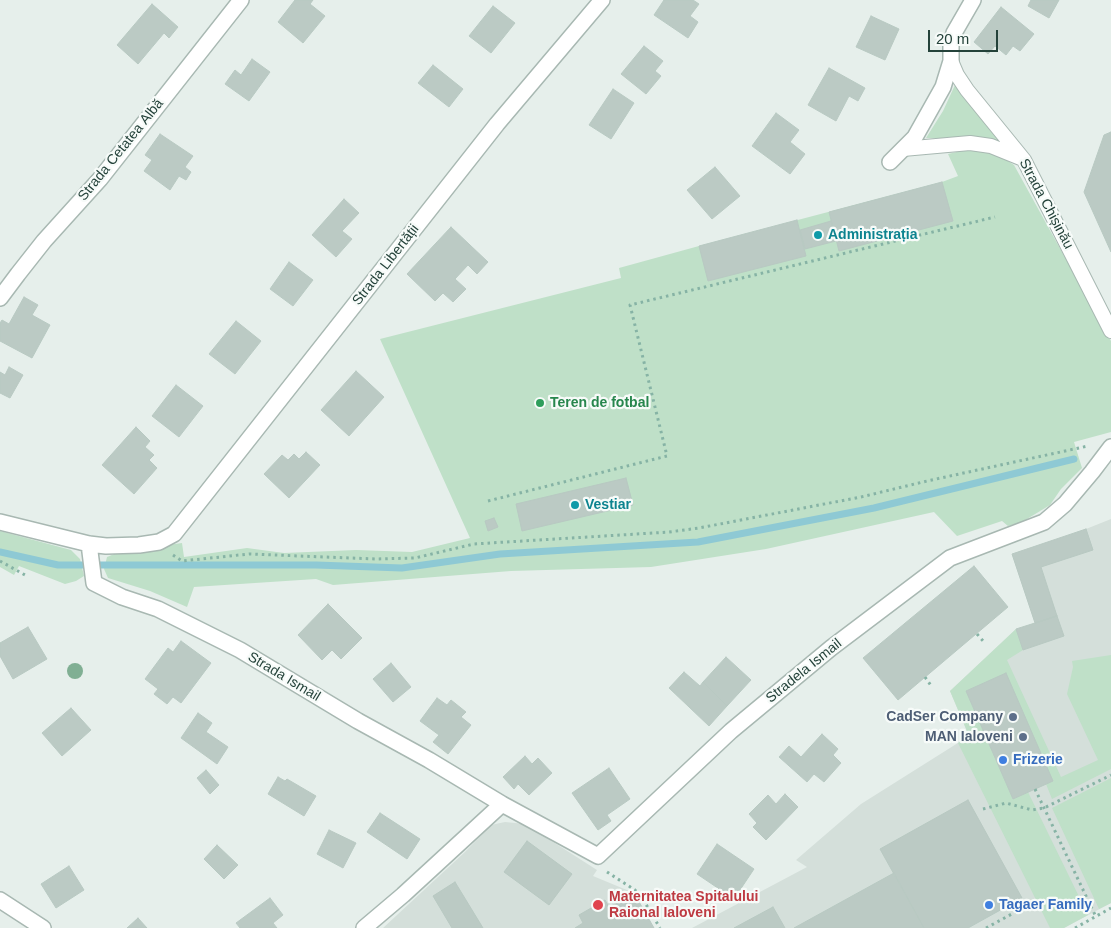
<!DOCTYPE html>
<meta charset="utf-8">
<style>
body{margin:0}
#map{position:relative;width:1111px;height:928px;overflow:hidden;background:#e6efeb;font-family:Arial,sans-serif}
canvas{display:block}
.scale{position:absolute;left:928px;top:30px;width:70px;height:22px;box-sizing:border-box;border:2px solid #24423a;border-top:0;padding-left:6px;font-size:15px;line-height:18px;white-space:nowrap;color:#24423a;-webkit-text-stroke:4px #f7fbf9;paint-order:stroke}
</style>
<div id="map">
<canvas width="1111" height="928"></canvas>
<div class="scale">20 m</div>
</div>
<script>
const ctx = document.querySelector('canvas').getContext('2d');
ctx.lineJoin = 'round';
function paint(path, color) {
  ctx.fillStyle = color;
  ctx.fill(path, 'evenodd');
}
function poly(rows) {
  const path = new Path2D();
  for (const r of rows) {
    path.moveTo(r[0], r[1]);
    for (let i = 2; i < r.length; i += 2) path.lineTo(r[i], r[i + 1]);
  }
  return path;
}
function stroke(path, color, width, dash) {
  ctx.strokeStyle = color;
  ctx.lineWidth = width;
  ctx.lineCap = dash ? 'butt' : 'round';
  ctx.setLineDash(dash || []);
  ctx.stroke(path);
}
function write(font, color, halo, rows, align = 'center') {
  ctx.font = font + ' Arial,sans-serif';
  ctx.lineWidth = 4.5;
  ctx.setLineDash([]);
  ctx.textBaseline = 'middle';
  ctx.strokeStyle = halo;
  ctx.fillStyle = color;
  for (const [text, x, y, turn = 0] of rows) {
    ctx.save();
    ctx.translate(x, y);
    ctx.rotate((+turn || 0) * Math.PI / 180);
    ctx.textAlign = isNaN(turn) ? turn : align;
    if (halo) ctx.strokeText(text, 0, 0);
    ctx.fillText(text, 0, 0);
    ctx.restore();
  }
}
paint(poly([
 [1111,519,1111,903,1064,928,692,928,807,867,796,860,861,804,969,736,950,691,1016,629,1035,623,1012,554,1086,529],
 [505,822,525,824,597,870,593,876,634,893,654,928,383,928,465,852,491,825]
]), '#d4dfda');
paint(poly([
 [955,85,991,128,1005,143,978,138,926,138,943,111],
 [965,150,984,152,1000,156,1014,165,1111,341,1111,432,1074,442,1082,468,1061,489,1050,505,1022,522,1008,526,1002,521,957,536,934,512,766,549,651,567,511,571,333,585,316,579,194,587,187,607,150,591,108,578,104,569,107,557,119,552,182,543,184,557,247,548,284,553,356,550,412,552,470,538,380,339,621,278,619,268,699,246,942,182,958,176,948,154],
 [0,531,71,550,80,559,84,576,76,581,65,584,19,566,14,575,0,567],
 [1016,629,1023,650,1007,660,1061,777,1098,760,1067,694,1073,667,1072,661,1111,655,1111,769,1052,799,1046,784,1053,781,1006,674,966,691,1013,799,1028,792,1088,915,1064,928,1050,928,958,743,969,736,950,691],
 [1111,778,1111,903,1099,909,1052,808]
]), '#bfe0c8');
stroke(poly([
 [0,552,58,565,316,565,402,568,500,554,698,542,874,508,1074,459]
]), '#8ec9d4', 7);
const building = poly([
 [295,0,313,0,310,4,325,16,303,43,278,22,295,0],
 [664,0,693,0,699,4,690,16,698,22,688,38,654,15,664,0],
 [1031,0,1059,0,1049,18,1028,6,1031,0],
 [152,4,178,27,169,38,164,33,138,64,117,45,152,4],
 [493,6,515,23,491,53,469,36,493,6],
 [1001,7,1034,34,1020,51,1013,46,1006,55,995,46,988,54,974,42,1001,7],
 [871,16,899,29,885,60,856,47,871,16],
 [644,46,663,61,655,71,661,76,646,94,621,74,644,46],
 [252,59,270,72,249,101,225,84,235,70,241,75,252,59],
 [433,65,463,89,449,107,418,83,433,65],
 [829,68,865,88,858,101,849,96,836,121,808,105,829,68],
 [613,89,634,103,611,139,589,125,613,89],
 [776,113,799,130,790,142,805,154,790,174,752,146,776,113],
 [1111,132,1111,252,1084,192,1104,135,1111,132],
 [160,134,193,156,185,167,191,172,186,180,179,176,170,190,144,171,152,160,145,155,160,134],
 [715,167,740,196,712,219,687,190,715,167],
 [942,182,953,221,839,251,829,212,942,182],
 [344,199,359,213,342,231,352,239,336,257,312,235,344,199],
 [797,220,806,256,708,281,699,246,797,220],
 [831,221,836,241,805,249,800,230,831,221],
 [451,227,488,262,477,274,468,265,455,279,466,289,453,302,443,293,435,301,407,274,451,227],
 [289,262,313,280,293,306,270,289,289,262],
 [24,297,38,305,32,315,50,325,32,358,0,341,0,323,2,320,9,324,24,297],
 [236,321,261,341,235,374,209,354,236,321],
 [9,367,23,375,10,398,0,393,0,372,5,375,9,367],
 [356,371,384,397,349,436,321,410,356,371],
 [176,385,203,406,179,437,152,416,176,385],
 [136,427,150,441,145,447,154,455,149,460,157,468,134,494,102,465,136,427],
 [306,452,320,465,289,498,264,474,282,455,288,460,294,454,299,459,306,452],
 [626,478,633,505,522,531,516,504,626,478],
 [494,518,498,527,488,531,485,521,494,518],
 [1086,529,1093,550,1041,567,1057,616,1035,623,1012,554,1086,529],
 [974,566,1008,607,898,700,863,658,974,566],
 [328,604,362,638,341,659,332,650,322,660,298,635,328,604],
 [1057,616,1064,636,1023,650,1016,629,1057,616],
 [28,627,47,659,13,679,0,656,0,643,28,627],
 [181,641,211,663,181,703,173,697,167,704,154,694,158,689,145,679,168,648,173,652,181,641],
 [726,657,751,680,727,706,703,682,726,657],
 [391,663,411,687,393,702,373,679,391,663],
 [684,672,700,686,703,682,727,706,709,726,669,688,684,672],
 [1006,673,1053,781,1013,799,966,691,1006,673],
 [437,698,447,705,451,700,466,712,461,717,471,725,448,754,433,742,439,735,420,721,437,698],
 [71,708,91,730,62,756,42,733,71,708],
 [198,713,212,723,206,732,228,747,217,764,181,738,198,713],
 [822,734,838,749,833,755,841,763,824,782,814,774,807,782,779,757,789,746,801,757,822,734],
 [525,756,532,764,538,758,552,773,529,795,518,784,514,789,503,777,525,756],
 [609,768,630,799,607,815,611,821,598,830,572,793,609,768],
 [206,770,219,785,210,794,197,778,206,770],
 [278,777,285,781,287,779,316,796,304,816,268,794,278,777],
 [785,794,798,807,766,840,753,827,757,823,749,814,768,795,776,804,785,794],
 [968,800,1022,898,968,928,924,928,880,849,968,800],
 [380,813,420,839,407,859,367,832,380,813],
 [329,830,356,843,343,868,317,854,329,830],
 [527,841,572,874,549,905,504,872,527,841],
 [717,844,754,869,734,899,697,874,717,844],
 [217,845,238,865,224,879,204,859,217,845],
 [69,866,84,890,56,908,41,884,69,866],
 [894,873,924,928,794,928,894,873],
 [455,882,483,928,452,928,433,896,455,882],
 [634,893,654,928,575,928,583,923,579,915,605,900,609,907,634,893],
 [270,898,283,915,273,923,277,928,240,928,236,923,270,898],
 [773,907,785,928,734,928,773,907],
 [138,918,147,928,127,928,138,918]
]);
paint(building, '#bbcac4');
stroke(building, '#b8c9c2', 1);
const service = poly([
 [951,61,957,75,967,90,1024,160,1111,331],
 [903,149,970,143,991,146,1023,159]
]);
const minor = poly([
 [890,162,915,137,943,87,951,61,951,44,954,33,973,0],
 [0,298,18,274,44,241,100,179,241,0],
 [0,522,89,544,106,546,139,545,159,542,174,534,497,124,602,0],
 [89,544,94,583,122,597,158,609,240,650,358,721,429,760,502,804,598,856,731,731,831,648,950,558,1044,522,1065,504,1092,472,1111,447],
 [0,900,43,928],
 [364,928,403,895,502,804]
]);
stroke(service, '#a8b8b2', 16);
stroke(minor, '#a8b8b2', 18);
stroke(poly([
 [488,501,667,456,630,305,995,217],
 [173,555,182,561,249,554,376,559,415,558,474,544,669,532,699,528,861,497,927,481,1088,446],
 [0,561,25,575],
 [977,634,984,642],
 [925,677,932,687],
 [1035,789,1096,917],
 [983,809,1006,803,1032,810,1044,808,1111,775],
 [607,872,635,890,644,901,660,928],
 [986,928,1021,909],
 [1075,928,1111,908]
]), '#86b3a5', 3, [2.5, 4]);
stroke(service, '#fff', 14);
stroke(minor, '#fff', 15);
ctx.fillStyle = '#80af93';
for (const [x, y] of [
 [75,671]
]) {
  ctx.beginPath();
  ctx.arc(x, y, 8, 0, 2 * Math.PI);
  ctx.fill();
}
for (const [x, y, r, color] of [
 [818,235,5,"#0f9aa8"],
 [540,403,5,"#2e9e5b"],
 [575,505,5,"#0f9aa8"],
 [1013,717,5,"#5c6f8a"],
 [1023,737,5,"#5c6f8a"],
 [1003,760,5,"#3f7fe0"],
 [598,905,6,"#e0444e"],
 [989,905,5,"#3f7fe0"]
]) {
  const dot = new Path2D();
  dot.arc(x, y, r, 0, 2 * Math.PI);
  ctx.fillStyle = color;
  ctx.fill(dot);
  stroke(dot, '#f7fbf9', 2);
}
write('14px', '#24423a', '#f7fbf9', [
 ["Strada Cetatea Albă",121,150,-51],
 ["Strada Chișinău",1046,204,62],
 ["Strada Libertății",386,265,-52],
 ["Stradela Ismail",804,671,-39],
 ["Strada Ismail",284,677,31]
]);
write('bold 14px', '#0d838f', '#f7fbf9', [
 ["Administrația",828,235],
 ["Vestiar",585,505]
], 'left');
write('bold 14px', '#27864d', '#f7fbf9', [
 ["Teren de fotbal",550,403]
], 'left');
write('bold 14px', '#4e5e75', '#f7fbf9', [
 ["CadSer Company",1003,717],
 ["MAN Ialoveni",1013,737]
], 'right');
write('bold 14px', '#366cbe', '#f7fbf9', [
 ["Frizerie",1013,760],
 ["Tagaer Family",999,905]
], 'left');
write('bold 14px', '#be3a42', '#f7fbf9', [
 ["Maternitatea Spitalului",609,897],
 ["Raional Ialoveni",609,913]
], 'left');
</script>
